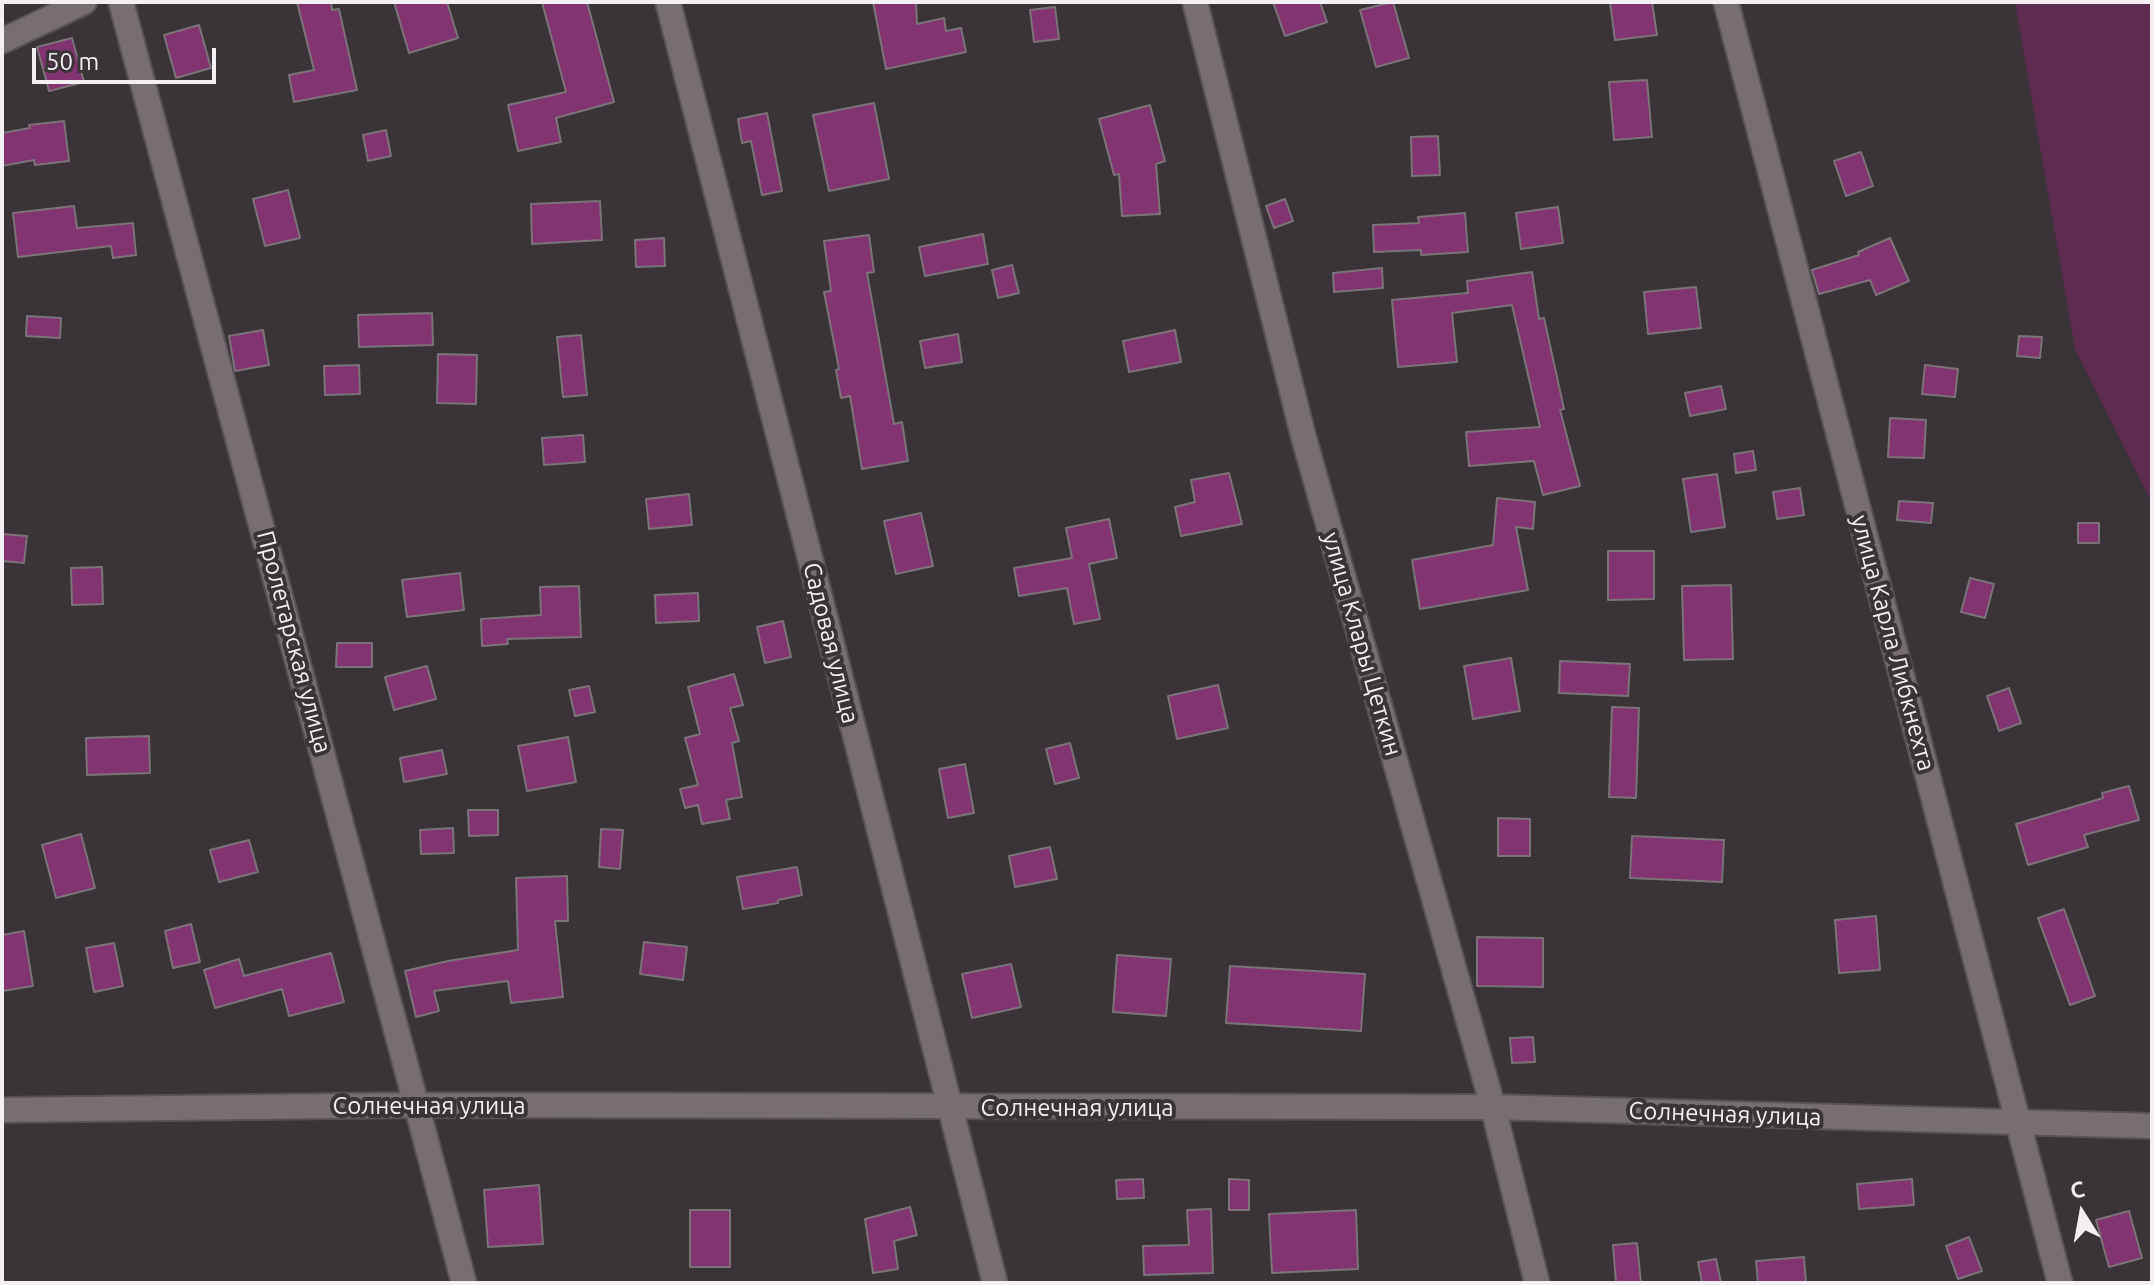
<!DOCTYPE html>
<meta charset="utf-8">
<style>
body{margin:0}
#map{position:relative;width:2154px;height:1285px;overflow:hidden;background:#3a3338;font-family:Ubuntu,sans-serif}
canvas{display:block}
.frame{position:absolute;inset:0;border:4px solid #f4eff2;pointer-events:none}
.north{position:absolute;left:2042px;top:1173px;width:80px;height:80px;-webkit-text-stroke:6px #3a3338;paint-order:stroke;rotate:349deg;font-size:22px;font-weight:700;line-height:32px;text-align:center;color:#f4eff2}
.north::after{content:'';display:block;margin:auto;width:28px;height:36px;background:#f4eff2;clip-path:polygon(50% 0,100% 100%,50% 72%,0 100%)}
.scale{position:absolute;left:32px;top:48px;width:184px;height:36px;box-sizing:border-box;border:4px solid #f4eff2;border-top:0;padding-left:10px;font-size:24px;line-height:28px;white-space:nowrap;color:#f4eff2;-webkit-text-stroke:6px #3a3338;paint-order:stroke}
</style>
<div id="map">
<canvas width="2154" height="1285"></canvas>
<div class="frame"></div>
<div class="north">С</div>
<div class="scale">50 m</div>
</div>
<script>
const ctx = document.querySelector('canvas').getContext('2d');
ctx.lineJoin = 'round';
function paint(path, color) {
  ctx.fillStyle = color;
  ctx.fill(path, 'evenodd');
}
function poly(rows) {
  const path = new Path2D();
  for (const r of rows) {
    path.moveTo(r[0], r[1]);
    for (let i = 2; i < r.length; i += 2) path.lineTo(r[i], r[i + 1]);
  }
  return path;
}
function stroke(path, color, width, dash) {
  ctx.strokeStyle = color;
  ctx.lineWidth = width;
  ctx.lineCap = dash ? 'butt' : 'round';
  ctx.setLineDash(dash || []);
  ctx.stroke(path);
}
function write(font, color, halo, rows, align = 'center') {
  ctx.font = font + ' Ubuntu,sans-serif';
  ctx.lineWidth = 8;
  ctx.setLineDash([]);
  ctx.textBaseline = 'middle';
  ctx.strokeStyle = halo;
  ctx.fillStyle = color;
  for (const [text, x, y, turn = 0] of rows) {
    ctx.save();
    ctx.translate(x, y);
    ctx.rotate((+turn || 0) * Math.PI / 180);
    ctx.textAlign = isNaN(turn) ? turn : align;
    if (halo) ctx.strokeText(text, 0, 0);
    ctx.fillText(text, 0, 0);
    ctx.restore();
  }
}
paint(poly([
 [2015,2,2152,2,2152,503,2075,349]
]), '#5e2b51');
const building = poly([
 [297,2,331,2,332,10,339,9,357,90,294,102,289,75,314,70,297,2],
 [394,2,447,2,458,38,409,53,394,2],
 [542,2,587,2,614,102,556,118,561,142,518,151,508,105,566,92,542,2],
 [873,2,916,2,917,24,944,18,946,31,961,28,966,52,886,69,873,2],
 [1273,2,1320,2,1327,22,1285,36,1273,2],
 [1393,2,1409,58,1376,67,1360,10,1393,2],
 [1610,2,1652,2,1657,35,1615,40,1610,2],
 [1055,7,1059,39,1034,42,1030,10,1055,7],
 [199,25,211,68,176,78,164,35,199,25],
 [72,38,84,82,49,91,37,47,72,38],
 [1647,80,1652,137,1614,140,1609,82,1647,80],
 [874,103,889,179,829,191,813,115,874,103],
 [1150,105,1165,161,1156,164,1160,214,1122,216,1119,174,1114,175,1099,119,1150,105],
 [767,113,782,191,762,195,751,141,742,143,738,119,767,113],
 [64,121,69,161,35,165,34,160,2,166,2,133,30,128,29,125,64,121],
 [386,130,391,156,368,161,363,135,386,130],
 [1438,136,1440,175,1412,176,1411,137,1438,136],
 [1861,152,1873,186,1846,196,1834,161,1861,152],
 [288,190,300,238,265,246,253,199,288,190],
 [1285,199,1293,221,1274,228,1266,206,1285,199],
 [600,201,602,240,532,244,531,204,600,201],
 [74,206,77,228,133,223,136,255,113,258,111,246,18,257,13,213,74,206],
 [1558,207,1563,243,1521,249,1516,213,1558,207],
 [1465,213,1468,252,1421,255,1421,250,1374,252,1373,225,1419,223,1418,217,1465,213],
 [983,234,988,264,925,276,919,247,983,234],
 [869,235,874,272,867,273,894,424,902,422,908,461,862,469,850,396,841,398,836,370,839,369,824,292,831,291,824,241,869,235],
 [664,238,665,266,636,267,635,240,664,238],
 [1890,238,1909,281,1876,295,1870,280,1819,294,1812,270,1859,255,1858,252,1890,238],
 [1012,265,1019,293,998,298,992,270,1012,265],
 [1382,268,1383,288,1334,292,1333,273,1382,268],
 [1532,272,1539,319,1544,318,1564,409,1560,410,1580,486,1543,495,1534,461,1469,466,1466,432,1540,427,1512,305,1452,313,1457,362,1398,367,1392,300,1468,293,1467,281,1532,272],
 [1696,287,1701,328,1648,334,1644,292,1696,287],
 [432,313,433,345,359,347,358,315,432,313],
 [27,316,61,318,60,338,26,336,27,316],
 [263,330,269,365,235,371,229,336,263,330],
 [1175,330,1181,362,1129,372,1123,341,1175,330],
 [958,334,962,362,925,368,920,341,958,334],
 [581,335,587,395,563,397,557,337,581,335],
 [2019,336,2042,337,2040,358,2017,356,2019,336],
 [438,354,477,355,476,404,437,403,438,354],
 [359,365,360,394,325,395,324,366,359,365],
 [1925,365,1958,369,1955,397,1922,394,1925,365],
 [1721,386,1726,409,1690,416,1685,393,1721,386],
 [1890,418,1926,420,1924,458,1888,457,1890,418],
 [583,435,585,462,544,465,542,438,583,435],
 [1753,451,1756,470,1736,473,1734,454,1753,451],
 [1229,473,1242,524,1181,536,1175,507,1195,502,1191,480,1229,473],
 [1717,474,1725,527,1691,532,1683,479,1717,474],
 [1800,488,1804,515,1777,519,1773,492,1800,488],
 [689,494,692,525,649,529,646,499,689,494],
 [1497,498,1535,502,1533,529,1516,527,1528,590,1420,609,1412,560,1493,545,1497,498],
 [1899,501,1933,503,1931,523,1897,520,1899,501],
 [921,513,933,566,896,574,884,521,921,513],
 [1109,519,1117,558,1089,564,1100,619,1074,624,1067,588,1019,596,1014,568,1072,558,1066,528,1109,519],
 [2078,523,2099,523,2099,543,2078,543,2078,523],
 [2,534,27,536,24,563,2,561,2,534],
 [1608,551,1654,551,1654,599,1608,600,1608,551],
 [102,567,103,604,72,605,71,568,102,567],
 [460,573,464,610,407,617,402,580,460,573],
 [1970,578,1994,584,1985,618,1961,612,1970,578],
 [1731,585,1733,659,1684,660,1682,586,1731,585],
 [579,586,581,637,507,639,508,644,482,646,481,619,541,615,540,587,579,586],
 [698,593,699,621,656,623,655,595,698,593],
 [783,621,791,657,765,663,757,627,783,621],
 [337,643,372,643,372,667,336,667,337,643],
 [1511,658,1520,711,1473,719,1464,666,1511,658],
 [1560,661,1630,664,1628,696,1559,693,1560,661],
 [427,666,436,699,394,710,385,677,427,666],
 [734,674,743,705,730,708,739,741,732,743,742,797,726,800,730,819,702,824,698,805,685,808,680,789,698,785,685,738,700,734,688,687,734,674],
 [1218,685,1228,728,1177,739,1168,696,1218,685],
 [589,686,595,712,575,716,569,690,589,686],
 [2009,688,2021,723,1999,731,1987,696,2009,688],
 [1612,707,1639,708,1636,798,1609,797,1612,707],
 [149,736,150,773,87,775,86,738,149,736],
 [568,737,576,782,527,791,518,746,568,737],
 [1070,743,1079,778,1055,784,1046,749,1070,743],
 [442,750,447,774,404,782,400,758,442,750],
 [965,764,974,813,948,818,939,769,965,764],
 [2129,786,2139,820,2084,835,2088,847,2028,865,2016,824,2103,798,2102,793,2129,786],
 [468,810,498,810,498,835,469,836,468,810],
 [1498,818,1530,819,1530,856,1498,856,1498,818],
 [453,828,454,853,421,854,420,830,453,828],
 [601,829,623,830,620,869,599,867,601,829],
 [81,834,95,888,56,898,42,845,81,834],
 [1632,836,1724,840,1722,882,1630,878,1632,836],
 [249,840,258,872,219,882,210,850,249,840],
 [1050,847,1057,879,1015,887,1009,856,1050,847],
 [797,867,802,895,778,900,778,903,743,909,737,877,797,867],
 [567,876,568,921,555,921,563,997,511,1003,508,981,434,991,439,1011,416,1017,405,971,448,961,518,950,516,878,567,876],
 [2064,909,2095,996,2070,1005,2038,918,2064,909],
 [1876,916,1880,970,1839,973,1835,920,1876,916],
 [191,924,200,962,173,968,165,931,191,924],
 [24,931,33,986,2,991,2,935,24,931],
 [1477,937,1543,938,1543,987,1477,986,1477,937],
 [644,942,687,947,683,980,640,974,644,942],
 [114,943,123,986,94,992,86,948,114,943],
 [331,953,344,1002,289,1016,282,989,215,1008,204,970,239,959,244,976,331,953],
 [1117,955,1171,959,1166,1016,1113,1012,1117,955],
 [1011,964,1021,1007,972,1018,962,974,1011,964],
 [1230,966,1365,974,1361,1031,1226,1023,1230,966],
 [1533,1037,1535,1062,1512,1063,1510,1038,1533,1037],
 [1143,1179,1144,1198,1117,1199,1116,1180,1143,1179],
 [1229,1179,1249,1180,1249,1210,1229,1210,1229,1179],
 [1912,1179,1914,1205,1859,1209,1857,1184,1912,1179],
 [539,1185,543,1244,488,1247,484,1190,539,1185],
 [910,1207,917,1235,894,1241,898,1269,873,1273,865,1219,910,1207],
 [1211,1209,1213,1273,1144,1275,1143,1246,1189,1245,1187,1210,1211,1209],
 [690,1210,730,1210,730,1267,690,1267,690,1210],
 [1356,1210,1358,1269,1272,1273,1269,1214,1356,1210],
 [2129,1211,2142,1258,2109,1267,2096,1220,2129,1211],
 [1969,1237,1982,1271,1958,1279,1946,1246,1969,1237],
 [1637,1243,1641,1283,1616,1283,1613,1245,1637,1243],
 [1804,1257,1806,1283,1758,1283,1756,1261,1804,1257],
 [1716,1259,1721,1283,1702,1283,1698,1262,1716,1259]
]);
paint(building, '#81346f');
stroke(building, '#7b7378', 2);
const minor = poly([
 [121,2,464,1283],
 [668,2,995,1283],
 [1195,2,1303,435,1493,1107,1537,1283],
 [1726,2,2060,1283],
 [2,41,84,2],
 [2,1110,418,1105,1493,1107,2152,1126]
]);
stroke(minor, '#585256', 28);
stroke(minor, '#776e74', 24);
write('24px', '#f4eff2', '#3a3338', [
 ["Пролетарская улица",294,642,75],
 ["Садовая улица",831,643,76],
 ["улица Карла Либкнехта",1893,643,75],
 ["улица Клары Цеткин",1362,644,74],
 ["Солнечная улица",429,1106],
 ["Солнечная улица",1077,1108],
 ["Солнечная улица",1725,1114,2]
]);
</script>
